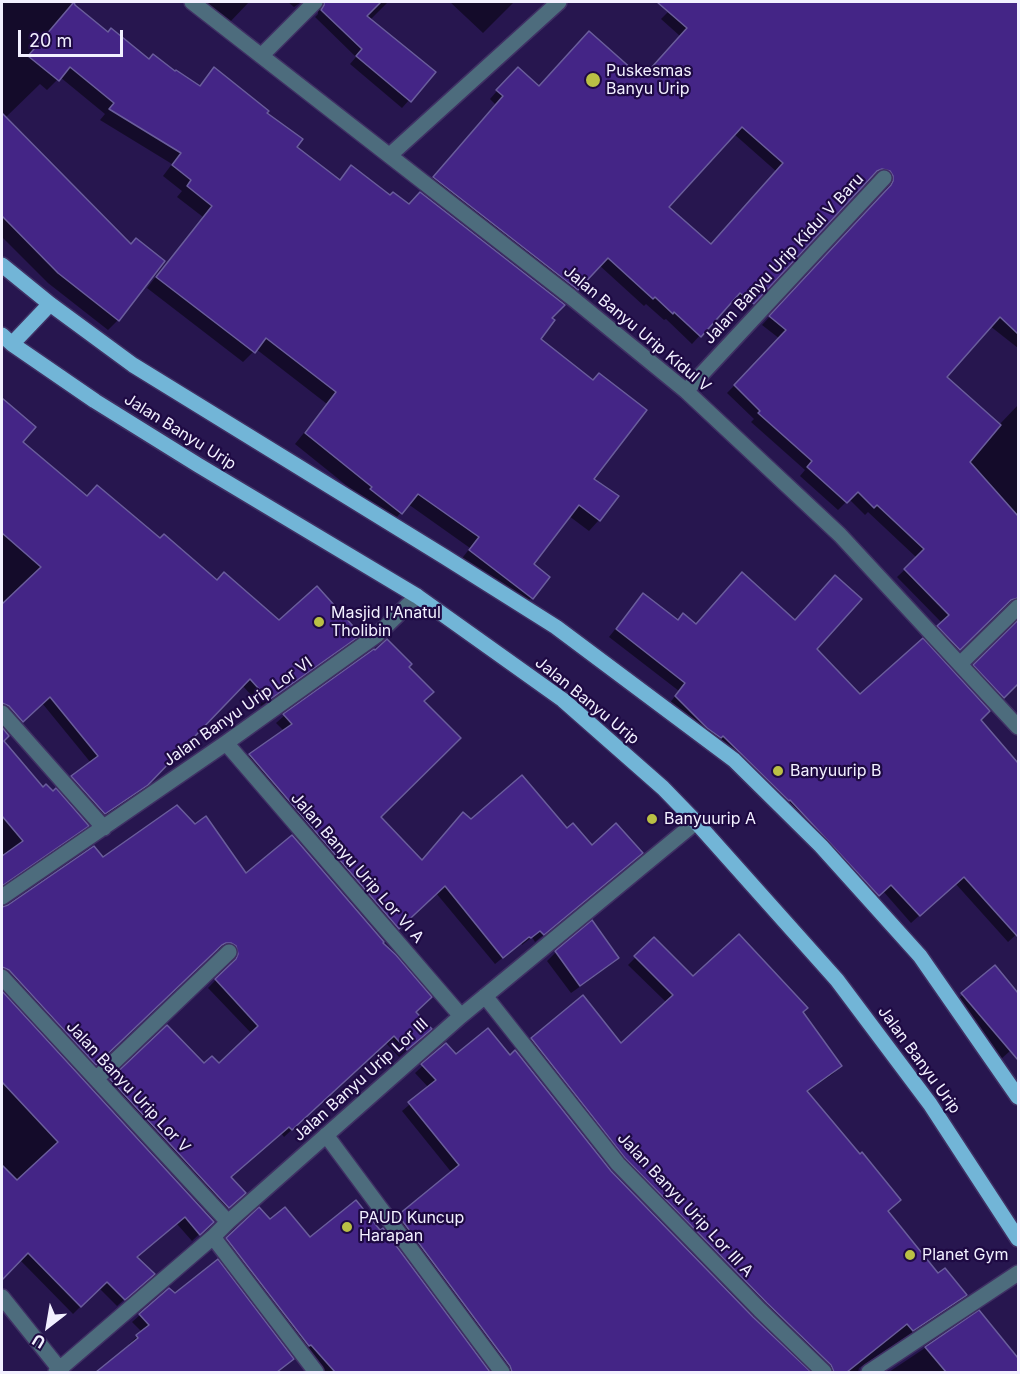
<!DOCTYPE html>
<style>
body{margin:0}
#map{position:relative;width:1020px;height:1374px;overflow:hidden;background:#27164f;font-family:Inter,sans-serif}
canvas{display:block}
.frame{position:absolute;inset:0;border:3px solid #f2f0ff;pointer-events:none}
.north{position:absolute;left:18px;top:1296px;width:60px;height:60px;-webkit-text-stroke:4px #1e0a43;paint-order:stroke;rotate:211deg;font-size:16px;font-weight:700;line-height:24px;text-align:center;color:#f2f0ff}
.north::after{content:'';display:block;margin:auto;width:21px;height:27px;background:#f2f0ff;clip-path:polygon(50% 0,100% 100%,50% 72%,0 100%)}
.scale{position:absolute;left:18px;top:30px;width:105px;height:27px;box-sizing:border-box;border:3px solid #f2f0ff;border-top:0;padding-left:8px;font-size:18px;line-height:21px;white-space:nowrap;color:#f2f0ff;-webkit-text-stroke:4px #1e0a43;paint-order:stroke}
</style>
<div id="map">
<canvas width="1020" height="1374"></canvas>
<div class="frame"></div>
<div class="north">U</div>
<div class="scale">20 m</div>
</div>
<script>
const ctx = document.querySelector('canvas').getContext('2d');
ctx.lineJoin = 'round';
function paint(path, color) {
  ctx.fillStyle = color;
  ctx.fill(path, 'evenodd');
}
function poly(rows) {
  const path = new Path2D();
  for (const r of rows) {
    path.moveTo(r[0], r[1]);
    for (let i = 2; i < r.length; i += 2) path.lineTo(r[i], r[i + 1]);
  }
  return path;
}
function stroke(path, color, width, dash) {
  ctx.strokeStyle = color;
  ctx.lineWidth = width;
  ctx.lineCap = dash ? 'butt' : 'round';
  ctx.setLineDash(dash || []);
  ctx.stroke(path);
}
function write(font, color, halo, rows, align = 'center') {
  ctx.font = font + ' Inter,sans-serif';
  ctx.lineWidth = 4.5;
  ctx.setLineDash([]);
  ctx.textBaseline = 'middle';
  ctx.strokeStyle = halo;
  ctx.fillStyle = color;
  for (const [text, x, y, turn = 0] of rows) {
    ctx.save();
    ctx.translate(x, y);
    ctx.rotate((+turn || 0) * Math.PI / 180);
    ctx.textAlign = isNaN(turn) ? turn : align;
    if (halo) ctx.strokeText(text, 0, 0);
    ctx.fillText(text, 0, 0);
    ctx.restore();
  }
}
paint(poly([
 [2,2,69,2,107,33,149,60,198,87,214,69,265,113,295,147,339,181,352,167,550,318,538,339,592,479,599,520,589,531,569,516,532,564,548,577,531,598,521,609,460,561,470,548,408,504,391,524,362,498,295,444,327,404,256,349,243,362,147,288,203,217,177,197,182,191,163,176,172,164,100,120,105,114,60,77,47,90,40,84,5,118,118,320,108,330,48,283,2,237],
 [199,2,249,2,230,22],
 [288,2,301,2,294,7],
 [314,2,388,2,370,20,434,72,402,108,350,64,356,57,315,17,318,14,318,8],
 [450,2,514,2,483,33],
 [678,2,1018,2,1018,21,958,99,1000,131,1018,107,1018,348,990,326,945,377,999,425,1018,405,1018,610,1017,607,1007,605,1002,608,951,657,931,634,942,623,897,577,917,558,868,512,865,515,849,499,838,510,800,476,805,470,751,422,754,419,727,393,780,339,762,325,884,194,886,188,884,179,877,176,871,176,745,311,732,300,692,344,666,319,664,320,646,304,644,306,599,265,569,297,426,186,496,105,490,99,510,76,539,88,641,80,680,36,661,19],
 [734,134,777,172,710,246,667,207],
 [3,401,21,442,87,497,160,540,217,582,279,622,359,634,351,642,261,706,242,685,139,792,97,821,65,785,91,763,42,703,15,729,2,715,2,403],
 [636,603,677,622,815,649,860,696,979,720,1018,765,1018,933,1008,942,955,883,911,923,883,891,870,902,669,704,679,691,609,637],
 [1018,622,1018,681,995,704,967,673],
 [374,651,407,667,422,701,379,817,421,861,471,821,567,830,592,847,633,860,535,942,532,937,522,945,521,943,495,964,436,893,390,935,242,763,250,755,284,731,276,723,284,716],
 [2,729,7,736,2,741,43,789,87,825,79,833,2,886],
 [103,859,246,876,414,1012,423,1036,399,1057,385,1042,284,1137,281,1133,230,1178,237,1200,220,1215,103,1088,167,1027,204,1066,219,1065,252,1034,208,988,231,964,231,957,228,952,219,949,213,952,88,1071,2,978,2,908],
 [654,939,693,978,802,1012,840,1066,833,1074,806,1092,886,1212,938,1275,965,1295,958,1302,859,1368,858,1372,824,1372,618,1165,524,1046,582,998,621,1045,667,1003,628,965],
 [556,952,617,957,609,966,571,993,547,961],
 [995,967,1018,995,1018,1044,1001,1059,953,1003],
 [2,993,212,1222,192,1241,177,1224,135,1258,145,1281,117,1306,99,1288,73,1314,20,1260,2,1277],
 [445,1045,456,1056,610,1172,752,1318,808,1372,502,1372,391,1224,452,1173,402,1111,429,1088,415,1073],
 [270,1221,310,1239,380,1232,383,1230,488,1372,321,1372,220,1246,227,1239],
 [979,1312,1017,1359,1018,1358,1018,1372,889,1372],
 [140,1315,284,1366,276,1372,98,1372,131,1346,129,1344,142,1332,132,1322]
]), '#0007');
const building = poly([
 [74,2,75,5,108,32,111,28,149,59,153,54,175,71,176,70,200,86,214,67,269,111,267,113,303,139,297,147,340,180,351,165,390,195,393,192,409,204,420,192,565,305,552,318,555,320,541,339,593,380,599,373,647,410,594,479,619,496,600,521,579,505,534,564,550,577,533,599,469,550,479,537,418,494,402,514,370,489,372,487,305,433,336,392,266,338,255,353,156,277,212,206,187,186,191,180,172,165,181,153,109,109,114,103,70,67,59,81,28,56,74,2],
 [324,2,381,2,367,16,436,72,411,102,356,56,362,49,321,10,324,5,324,2],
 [657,2,1018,2,1018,334,1000,317,947,377,1001,425,970,462,1018,516,1018,598,1011,600,960,650,937,626,949,615,904,569,924,549,877,505,874,508,858,492,847,503,807,467,812,461,758,413,760,411,734,385,786,330,769,316,891,185,893,181,893,176,890,171,882,169,877,171,754,304,740,293,701,337,674,312,673,314,655,297,653,299,608,258,578,290,433,177,503,96,496,90,518,67,539,86,589,31,642,78,687,28,657,2],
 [742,127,783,163,711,244,669,207,742,127],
 [2,113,131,244,136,238,165,261,119,321,58,273,2,216,2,113],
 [2,398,36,427,23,442,87,496,97,485,160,538,164,534,217,580,224,572,279,620,317,586,361,635,269,700,250,679,148,785,105,814,71,776,98,756,50,697,23,722,9,706,2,703,2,604,41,567,2,533,2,398],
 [742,572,795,620,835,575,862,599,817,649,860,694,923,638,990,711,981,720,1018,763,1018,937,964,877,920,916,891,885,879,896,790,800,789,801,723,736,721,738,707,728,675,696,685,683,616,629,643,593,678,620,683,613,696,624,742,572],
 [1018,620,1018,684,1004,698,973,665,1018,620],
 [387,639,412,664,409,667,434,692,424,701,461,738,381,817,422,860,463,812,471,819,522,775,567,828,573,823,592,845,616,823,643,853,544,935,540,931,531,938,529,937,503,958,445,886,399,929,249,754,292,724,283,714,374,649,375,650,387,639],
 [2,727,9,736,4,741,43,787,46,784,53,791,56,788,89,826,2,886,2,856,23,841,2,816,2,727],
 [177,805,195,824,206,816,246,873,292,835,384,942,383,943,396,955,432,997,416,1012,432,1029,407,1050,394,1036,292,1130,289,1127,231,1177,246,1193,229,1208,110,1079,167,1025,204,1063,212,1056,219,1063,258,1026,215,979,236,959,238,954,236,946,231,943,226,943,222,945,96,1065,9,970,2,967,2,907,8,905,94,846,103,857,177,805],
 [592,920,619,958,580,986,555,951,592,920],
 [739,934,808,1008,803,1012,842,1066,807,1091,860,1154,862,1152,901,1200,888,1211,938,1273,945,1268,967,1295,913,1331,907,1324,847,1372,834,1372,831,1365,767,1303,625,1158,531,1038,583,995,621,1043,673,995,634,956,654,937,693,976,739,934],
 [995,965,1018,993,1018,1060,961,993,995,965],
 [2,991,214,1222,200,1235,185,1217,137,1257,155,1274,125,1300,107,1282,81,1307,28,1253,2,1280,2,1165,17,1180,58,1142,2,1082,2,991],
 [488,1028,510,1055,515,1050,611,1171,753,1317,811,1372,512,1372,510,1366,398,1215,459,1165,408,1102,436,1080,421,1064,446,1043,456,1054,488,1028],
 [356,1200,380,1230,383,1228,490,1372,335,1372,311,1345,309,1346,226,1238,259,1207,270,1219,285,1207,310,1237,356,1200],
 [218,1259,294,1359,277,1372,96,1372,138,1338,136,1335,149,1325,139,1314,169,1288,175,1293,218,1259],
 [979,1310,1018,1358,1018,1372,946,1372,925,1347,979,1310]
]);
paint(building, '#442586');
stroke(building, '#6a5d9c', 1.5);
const minor = poly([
 [192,2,571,297,686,391,840,535,1018,727],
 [261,56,315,2],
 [390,155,559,2],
 [686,391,884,178],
 [960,664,1018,607],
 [2,713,104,828],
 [226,743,461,1016],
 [2,897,226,743,377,635,417,596],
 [2,977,228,1222],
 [485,996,618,1164,760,1310,824,1372],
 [96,1079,229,952],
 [326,1135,502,1372],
 [213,1237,316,1372],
 [2,1297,62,1372],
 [56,1372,213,1237,228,1222,461,1016,696,822],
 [869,1372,1018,1273]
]);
const major = poly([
 [2,265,50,304,133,365,445,557,556,627,734,760,821,846,920,956,1018,1097],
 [2,335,12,344,95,401,198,465,417,596,563,700,663,788,696,822,837,980,930,1104,1018,1239],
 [12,344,50,304]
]);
stroke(minor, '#3f3064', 18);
stroke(major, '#3f3064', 18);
stroke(minor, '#4d6c7d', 15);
stroke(major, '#72b5d7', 15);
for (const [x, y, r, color] of [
 [593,80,8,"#bac045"],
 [319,622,6,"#bac045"],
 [778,771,6,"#bac045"],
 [652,819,6,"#bac045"],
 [347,1227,6,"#bac045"],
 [910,1255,6,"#bac045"]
]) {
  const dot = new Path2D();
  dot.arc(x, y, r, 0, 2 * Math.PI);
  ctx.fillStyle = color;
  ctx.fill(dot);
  stroke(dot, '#1e0a43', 2);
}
write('16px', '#f2f0ff', '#1e0a43', [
 ["Puskesmas",606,71],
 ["Banyu Urip",606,89],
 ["Masjid I'Anatul",331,613],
 ["Tholibin",331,631],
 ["Banyuurip B",790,771],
 ["Banyuurip A",664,819],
 ["PAUD Kuncup",359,1218],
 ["Harapan",359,1236],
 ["Planet Gym",922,1255]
], 'left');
write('16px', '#f2f0ff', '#1e0a43', [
 ["Jalan Banyu Urip Kidul V Baru",784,259,-47],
 ["Jalan Banyu Urip Kidul V",637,329,40],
 ["Jalan Banyu Urip",180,432,32],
 ["Jalan Banyu Urip",587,701,39],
 ["Jalan Banyu Urip Lor VI",238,712,-35],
 ["Jalan Banyu Urip Lor VI A",357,868,49],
 ["Jalan Banyu Urip",919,1060,54],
 ["Jalan Banyu Urip Lor III",361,1080,-42],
 ["Jalan Banyu Urip Lor V",128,1087,47],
 ["Jalan Banyu Urip Lor III A",685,1205,47]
]);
</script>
